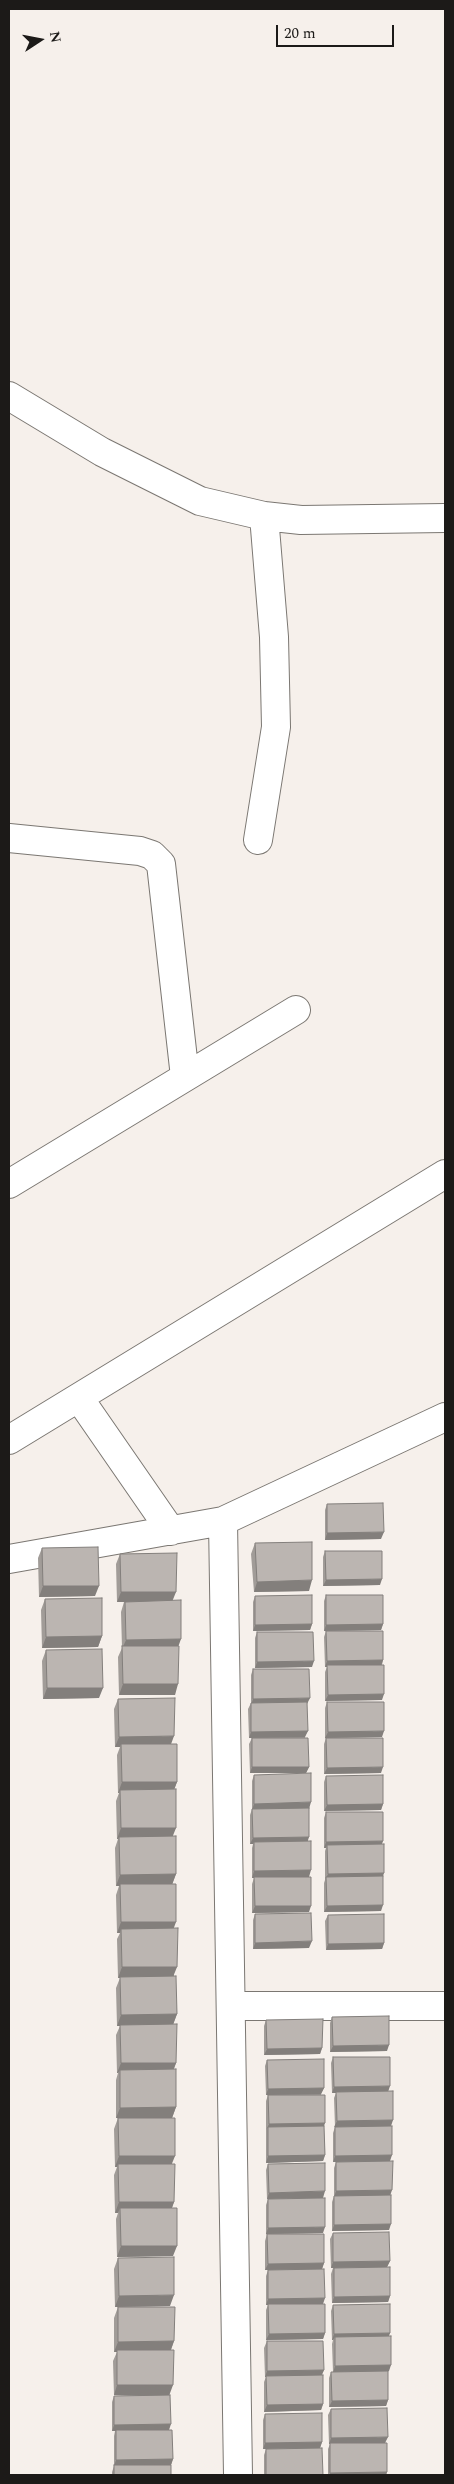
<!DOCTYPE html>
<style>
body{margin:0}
#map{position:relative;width:454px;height:2484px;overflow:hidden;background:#f6f0eb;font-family:Spectral,serif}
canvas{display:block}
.frame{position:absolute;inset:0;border:10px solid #1c1a18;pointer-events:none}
.north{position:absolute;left:15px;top:15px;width:50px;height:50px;-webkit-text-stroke:4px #f6f0eb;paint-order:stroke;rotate:79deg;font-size:14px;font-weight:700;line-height:20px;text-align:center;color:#1c1a18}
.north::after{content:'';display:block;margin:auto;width:18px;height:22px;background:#1c1a18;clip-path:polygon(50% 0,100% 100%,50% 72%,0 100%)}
.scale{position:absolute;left:276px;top:25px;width:118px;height:22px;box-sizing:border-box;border:2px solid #1c1a18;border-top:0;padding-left:6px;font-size:15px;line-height:18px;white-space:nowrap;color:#1c1a18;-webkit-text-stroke:4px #f6f0eb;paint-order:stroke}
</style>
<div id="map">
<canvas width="454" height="2484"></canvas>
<div class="frame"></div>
<div class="north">N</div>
<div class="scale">20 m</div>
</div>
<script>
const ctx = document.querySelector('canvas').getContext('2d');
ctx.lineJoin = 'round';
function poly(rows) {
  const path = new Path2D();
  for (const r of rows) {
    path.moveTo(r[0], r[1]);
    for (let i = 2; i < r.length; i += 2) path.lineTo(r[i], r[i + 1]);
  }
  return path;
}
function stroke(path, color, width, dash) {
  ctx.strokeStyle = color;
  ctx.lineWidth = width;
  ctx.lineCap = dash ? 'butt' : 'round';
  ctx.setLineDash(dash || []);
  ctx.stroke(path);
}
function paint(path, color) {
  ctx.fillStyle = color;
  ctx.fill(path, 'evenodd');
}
const minor = poly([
 [9,396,102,452,200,501,264,516,301,520,445,518],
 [9,838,140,851,152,855,161,864,185,1077],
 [258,840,276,727,274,637,264,516],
 [9,1184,296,1010],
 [79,1398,171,1531],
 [9,1440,445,1174],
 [223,1521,238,2475],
 [9,1559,223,1521,445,1417],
 [231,2006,445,2006]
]);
stroke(minor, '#7b7772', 30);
stroke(minor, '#fff', 28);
paint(poly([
 [327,1504,381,1539,325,1540,325,1510],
 [255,1543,309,1591,254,1592,251,1554],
 [42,1548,95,1596,39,1597,38,1558],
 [325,1551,380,1585,323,1586,323,1557],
 [120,1554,173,1601,178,1646,175,1695,119,1695,118,1657,122,1648,121,1612,124,1602,117,1602,116,1564],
 [326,1595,383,1624,381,1630,324,1631,324,1601],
 [255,1596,312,1624,310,1630,253,1631,253,1602],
 [45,1599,102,1636,98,1647,42,1648,41,1610],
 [326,1631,383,1660,382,1665,382,1700,325,1701,325,1672,327,1667,325,1667,324,1637],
 [257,1632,312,1667,255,1668,255,1638],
 [46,1650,99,1698,43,1699,42,1661],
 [253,1669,307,1704,305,1737,309,1767,306,1773,250,1773,249,1744,252,1738,249,1738,248,1709,251,1703,251,1675],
 [118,1699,171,1744,177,1782,174,1789,173,1836,176,1874,172,1884,174,1976,177,2014,173,2024,176,2063,174,2069,176,2107,172,2118,172,2164,174,2202,172,2208,173,2256,117,2257,116,2219,118,2213,115,2213,114,2175,117,2167,115,2167,114,2129,118,2118,116,2118,116,2080,118,2073,117,2073,116,2035,120,2026,117,2026,116,1988,120,1978,118,1978,117,1939,120,1933,117,1933,116,1895,119,1886,116,1886,115,1848,118,1839,117,1839,116,1801,119,1793,118,1793,117,1755,120,1747,115,1747,114,1709],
 [327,1702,382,1737,325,1738,325,1708],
 [326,1738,381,1773,324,1774,324,1744],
 [254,1775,309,1808,308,1841,309,1877,268,1877,309,1912,252,1913,252,1884,254,1878,252,1878,252,1848,253,1844,250,1844,250,1815,252,1809,252,1781],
 [326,1776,383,1804,381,1810,324,1811,324,1782],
 [326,1812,382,1844,383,1877,381,1911,324,1912,324,1883,325,1880,325,1851,326,1848,324,1848,324,1818],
 [255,1914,309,1948,253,1949,253,1920],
 [328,1915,384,1943,382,1949,326,1950,325,1921],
 [332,2017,387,2051,330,2052,330,2023],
 [266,2020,322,2048,320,2054,264,2055,264,2026],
 [333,2057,388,2091,391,2126,390,2161,390,2195,389,2230,332,2231,332,2202,334,2196,334,2168,336,2162,333,2162,333,2133,335,2127,334,2098,336,2093,332,2093,331,2063],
 [267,2060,324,2088,321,2094,324,2126,325,2155,323,2161,266,2163,266,2101,268,2095,266,2095,265,2066],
 [268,2164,323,2198,271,2199,323,2233,266,2234,266,2205,268,2199,267,2199,266,2170],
 [333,2233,390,2261,387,2267,390,2296,388,2302,332,2303,331,2274,333,2268,331,2268,330,2239],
 [267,2234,324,2263,322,2269,323,2304,325,2333,323,2339,266,2340,266,2310,268,2305,266,2305,266,2276,268,2270,265,2270,265,2241],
 [118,2258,170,2306,115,2307,114,2269],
 [333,2305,389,2336,389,2371,388,2371,388,2400,386,2406,329,2407,329,2378,331,2372,333,2372,332,2344,333,2340,332,2340,331,2311],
 [118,2307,174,2341,171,2350,169,2395,169,2430,173,2459,171,2465,171,2475,112,2475,112,2472,114,2466,114,2436,115,2431,112,2431,112,2402,114,2396,144,2396,114,2395,113,2361,117,2352,114,2352,114,2318],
 [267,2341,324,2370,322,2375,323,2404,321,2410,264,2412,264,2382,266,2377,265,2377,264,2348],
 [331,2409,386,2443,387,2472,386,2475,328,2475,328,2449,330,2444,329,2444,328,2415],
 [265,2414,322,2442,320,2448,323,2475,264,2475,264,2455,266,2449,296,2448,263,2449,263,2420]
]), '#a19c98');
paint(poly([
 [384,1532,381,1539,325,1540,327,1533],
 [382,1579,380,1585,323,1586,326,1580],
 [312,1580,309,1591,254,1592,257,1582],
 [43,1586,99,1586,95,1596,39,1597],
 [121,1592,176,1592,172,1602,117,1602],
 [312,1624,310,1630,253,1631,255,1625],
 [383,1624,381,1630,324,1631,326,1625],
 [102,1636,98,1647,42,1648,46,1637],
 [181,1639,177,1650,122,1649,126,1640],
 [383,1660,381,1666,325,1667,327,1661],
 [314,1661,312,1667,255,1668,257,1662],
 [123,1684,178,1684,175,1695,119,1695],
 [47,1688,103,1688,99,1698,43,1699],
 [384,1694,382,1700,325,1701,328,1695],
 [310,1698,307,1704,251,1705,253,1699],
 [308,1731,305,1737,249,1738,251,1732],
 [384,1731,382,1737,325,1738,328,1732],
 [174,1736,170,1747,121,1744,120,1747,115,1747,119,1737],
 [252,1767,309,1767,306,1773,250,1773],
 [383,1767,381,1773,324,1774,327,1768],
 [122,1782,177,1782,173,1793,120,1790,119,1793,118,1793],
 [311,1802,309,1809,252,1810,254,1804],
 [383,1804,381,1810,324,1811,327,1805],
 [121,1828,176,1828,172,1838,119,1837,118,1839,117,1839],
 [309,1837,307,1843,254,1842,253,1844,250,1844,253,1838],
 [383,1841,381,1847,327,1845,326,1848,324,1848,326,1842],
 [311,1870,309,1877,252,1878,254,1871],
 [384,1873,382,1879,326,1878,328,1874],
 [176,1874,172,1885,116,1886,120,1875],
 [383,1905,381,1911,324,1912,327,1906],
 [255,1906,311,1906,309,1912,252,1913],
 [121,1922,176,1922,172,1933,121,1929,120,1933,117,1933],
 [312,1941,309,1948,253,1949,255,1943],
 [384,1943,382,1949,326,1950,328,1944],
 [122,1967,177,1967,173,1977,118,1978],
 [177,2014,173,2025,117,2026,121,2015],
 [389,2045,387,2051,330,2052,333,2046],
 [322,2048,320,2054,264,2055,267,2049],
 [121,2063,176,2063,172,2073,120,2070,118,2073,117,2073],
 [390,2086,388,2092,332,2093,334,2087],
 [324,2088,321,2094,266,2095,268,2089],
 [176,2107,172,2118,116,2118,120,2108],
 [393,2120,391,2126,334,2127,337,2121],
 [325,2123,323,2129,268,2127,266,2130,269,2124],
 [325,2155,323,2161,266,2163,268,2156],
 [392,2155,390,2161,333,2162,335,2156],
 [119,2156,175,2156,171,2166,118,2164,117,2167,115,2167],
 [392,2190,390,2196,334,2197,336,2191],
 [325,2191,323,2198,267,2199,269,2193],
 [119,2202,174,2202,170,2213,120,2208,118,2213,115,2213],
 [391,2224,389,2230,332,2231,334,2225],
 [325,2227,323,2233,266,2234,268,2228],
 [121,2246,177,2246,173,2256,117,2257],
 [390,2261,387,2267,331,2268,333,2262],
 [324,2263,322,2269,265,2270,268,2264],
 [174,2295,170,2306,115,2307,119,2296],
 [390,2296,388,2302,332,2303,334,2297],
 [325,2298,323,2304,266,2305,268,2299],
 [325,2333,323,2339,266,2340,269,2334],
 [390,2333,388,2339,335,2337,333,2340,332,2340,334,2334],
 [174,2341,170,2352,117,2350,117,2352,114,2352,118,2342],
 [391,2365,389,2371,333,2373,335,2366],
 [324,2370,321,2376,265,2377,267,2371],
 [117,2385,173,2385,169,2396,114,2395],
 [388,2400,386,2406,329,2407,332,2401],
 [323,2404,321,2410,264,2412,267,2405],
 [171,2424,169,2430,112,2431,114,2425],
 [388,2437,385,2443,329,2444,331,2438],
 [322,2442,320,2448,263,2449,265,2443],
 [173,2459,171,2465,114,2466,116,2460],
 [387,2472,386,2475,330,2475,330,2473]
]), '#837f7c');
const building = poly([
 [383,1503,384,1532,327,1533,327,1504,383,1503],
 [312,1542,312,1580,257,1582,255,1543,312,1542],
 [98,1547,99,1586,43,1586,42,1548,98,1547],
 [325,1551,382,1551,382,1579,326,1580,325,1551],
 [177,1553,176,1592,121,1592,120,1554,177,1553],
 [312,1595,312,1624,255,1625,255,1596,312,1595],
 [326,1595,383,1595,383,1624,326,1625,326,1595],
 [102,1598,102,1636,46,1637,45,1599,102,1598],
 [181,1600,181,1639,126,1640,125,1602,181,1600],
 [326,1631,383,1631,383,1660,327,1661,326,1631],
 [257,1632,313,1632,314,1661,257,1662,257,1632],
 [122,1646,179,1646,178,1684,123,1684,122,1646],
 [102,1649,103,1688,47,1688,46,1650,102,1649],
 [327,1665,384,1665,384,1694,328,1695,327,1665],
 [253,1669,309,1669,310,1698,253,1699,253,1669],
 [175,1698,174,1736,119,1737,118,1699,175,1698],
 [307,1702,308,1731,251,1732,251,1703,307,1702],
 [327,1702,384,1702,384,1731,328,1732,327,1702],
 [252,1738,308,1738,309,1767,252,1767,252,1738],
 [326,1738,383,1738,383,1767,327,1768,326,1738],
 [121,1744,177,1744,177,1782,122,1782,121,1744],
 [311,1773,311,1802,254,1804,254,1775,311,1773],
 [383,1775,383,1804,327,1805,326,1776,383,1775],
 [176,1789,176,1828,121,1828,120,1790,176,1789],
 [309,1808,309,1837,253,1838,252,1809,309,1808],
 [326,1812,383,1812,383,1841,326,1842,326,1812],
 [176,1836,176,1874,120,1875,119,1837,176,1836],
 [311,1841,311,1870,254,1871,254,1842,311,1841],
 [384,1844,384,1873,328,1874,327,1845,384,1844],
 [383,1876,383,1905,327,1906,326,1877,383,1876],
 [254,1877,311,1877,311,1906,255,1906,254,1877],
 [120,1884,176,1884,176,1922,121,1922,120,1884],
 [311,1913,312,1941,255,1943,255,1914,311,1913],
 [384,1914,384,1943,328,1944,328,1915,384,1914],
 [178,1928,177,1967,122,1967,121,1929,178,1928],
 [176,1976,177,2014,121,2015,120,1977,176,1976],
 [389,2016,389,2045,333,2046,332,2017,389,2016],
 [323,2019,322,2048,267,2049,266,2020,323,2019],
 [177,2024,176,2063,121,2063,120,2025,177,2024],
 [333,2057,390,2057,390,2086,334,2087,333,2057],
 [324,2059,324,2088,268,2089,267,2060,324,2059],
 [176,2069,176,2107,120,2108,120,2070,176,2069],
 [393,2091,393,2120,337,2121,336,2092,393,2091],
 [268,2095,325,2095,325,2123,269,2124,268,2095],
 [118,2118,175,2118,175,2156,119,2156,118,2118],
 [324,2126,325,2155,268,2156,268,2127,324,2126],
 [392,2126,392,2155,335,2156,335,2127,392,2126],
 [393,2161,392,2190,336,2191,336,2162,393,2161],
 [325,2163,325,2191,269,2193,268,2164,325,2163],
 [118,2164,175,2164,174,2202,119,2202,118,2164],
 [391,2195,391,2224,334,2225,334,2196,391,2195],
 [325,2198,325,2227,268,2228,268,2199,325,2198],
 [120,2208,177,2208,177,2246,121,2246,120,2208],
 [389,2232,390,2261,333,2262,333,2233,389,2232],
 [267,2234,324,2234,324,2263,268,2264,267,2234],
 [174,2257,174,2295,119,2296,118,2258,174,2257],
 [390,2267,390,2296,334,2297,334,2268,390,2267],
 [324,2269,325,2298,268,2299,268,2270,324,2269],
 [268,2304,325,2304,325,2333,269,2334,268,2304],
 [390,2304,390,2333,334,2334,333,2305,390,2304],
 [118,2307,175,2307,174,2341,118,2342,118,2307],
 [391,2336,391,2365,335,2366,335,2337,391,2336],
 [267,2341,323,2341,324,2370,267,2371,267,2341],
 [117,2350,174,2350,173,2385,117,2385,117,2350],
 [388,2371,388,2400,332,2401,331,2372,388,2371],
 [323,2375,323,2404,267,2405,266,2376,323,2375],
 [170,2395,171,2424,114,2425,114,2396,170,2395],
 [387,2408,388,2437,331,2438,331,2409,387,2408],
 [322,2413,322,2442,265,2443,265,2414,322,2413],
 [116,2430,172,2430,173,2459,116,2460,116,2430],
 [330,2443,387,2443,387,2472,330,2473,330,2443],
 [322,2448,323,2475,266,2475,266,2449,322,2448],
 [114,2465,171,2465,171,2475,114,2475,114,2465]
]);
paint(building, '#bbb5b1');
stroke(building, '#837f7c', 1);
</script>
